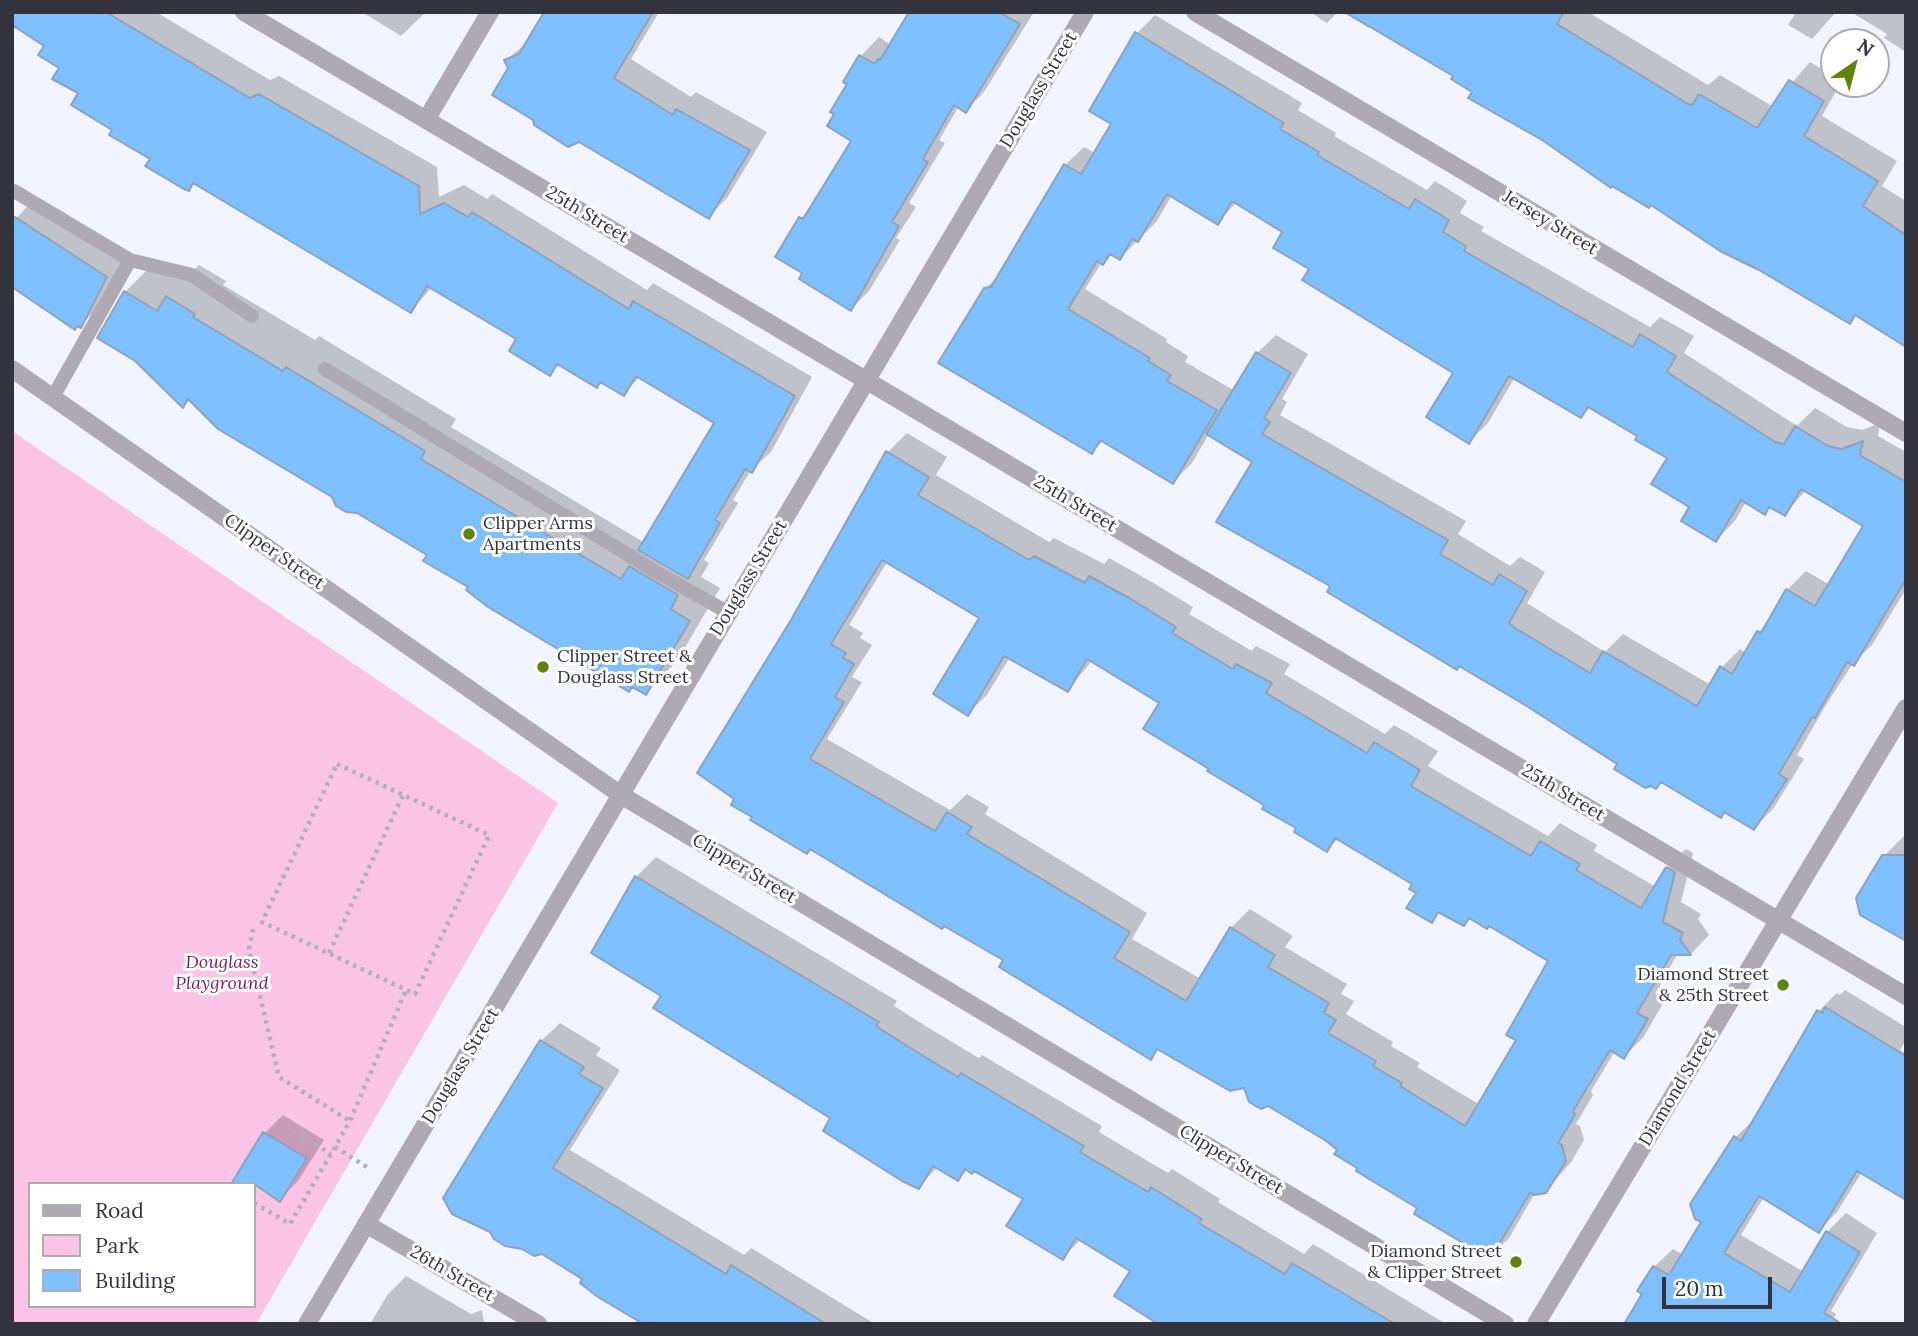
<!DOCTYPE html>
<style>
body{margin:0}
#map{position:relative;width:1918px;height:1336px;overflow:hidden;background:#f1f3fd;font-family:Lora,serif}
canvas{display:block}
.frame{position:absolute;inset:0;border:14px solid #32333d;pointer-events:none}
.legend{position:absolute;left:28px;top:1182px;width:228px;height:126px;box-sizing:border-box;background:#fff;border:2px solid #adadb1;margin:0;padding:9px 12px;list-style:none;font-size:21px;color:#32333d}
.legend li{display:flex;align-items:center;gap:14px;height:35px}
.legend b{width:35px;border:2px solid #adadb1}
.north{position:absolute;left:1820px;top:28px;width:70px;height:70px;box-sizing:border-box;background:#fff;border:2px solid #adadb1;border-radius:50%;rotate:35deg;font-size:19px;font-weight:700;line-height:28px;text-align:center;color:#32333d}
.north::after{content:'';display:block;margin:auto;width:24px;height:32px;background:#5e8509;clip-path:polygon(50% 0,100% 100%,50% 72%,0 100%)}
.scale{position:absolute;left:1662px;top:1277px;width:110px;height:32px;box-sizing:border-box;border:4px solid #32333d;border-top:0;padding-left:9px;font-size:21px;line-height:24px;white-space:nowrap;color:#32333d;-webkit-text-stroke:5px #fff;paint-order:stroke}
</style>
<div id="map">
<canvas width="1918" height="1336"></canvas>
<div class="frame"></div>
<ul class="legend">
<li><b style="height:9px;background:#aea9b3"></b>Road</li>
<li><b style="height:19px;background:#fbc4e7"></b>Park</li>
<li><b style="height:19px;background:#7ebfff"></b>Building</li>
</ul>
<div class="north">N</div>
<div class="scale">20 m</div>
</div>
<script>
const ctx = document.querySelector('canvas').getContext('2d');
ctx.lineJoin = 'round';
function paint(path, color) {
  ctx.fillStyle = color;
  ctx.fill(path, 'evenodd');
}
function poly(rows) {
  const path = new Path2D();
  for (const r of rows) {
    path.moveTo(r[0], r[1]);
    for (let i = 2; i < r.length; i += 2) path.lineTo(r[i], r[i + 1]);
  }
  return path;
}
function stroke(path, color, width, dash) {
  ctx.strokeStyle = color;
  ctx.lineWidth = width;
  ctx.lineCap = dash ? 'butt' : 'round';
  ctx.setLineDash(dash || []);
  ctx.stroke(path);
}
function write(font, color, halo, rows, align = 'center') {
  ctx.font = font + ' Lora,serif';
  ctx.lineWidth = 6;
  ctx.setLineDash([]);
  ctx.textBaseline = 'middle';
  ctx.strokeStyle = halo;
  ctx.fillStyle = color;
  for (const [text, x, y, turn = 0] of rows) {
    ctx.save();
    ctx.translate(x, y);
    ctx.rotate((+turn || 0) * Math.PI / 180);
    ctx.textAlign = isNaN(turn) ? turn : align;
    if (halo) ctx.strokeText(text, 0, 0);
    ctx.fillText(text, 0, 0);
    ctx.restore();
  }
}
paint(poly([
 [12,431,558,803,256,1324,12,1324],
 [30,1184,254,1184,254,1306,30,1306]
]), '#fbc4e7');
paint(poly([
 [12,12,156,12,270,80,279,76,437,167,439,197,464,185,487,199,492,194,647,290,653,283,812,377,771,452,751,470,733,500,738,503,704,560,709,563,701,577,720,588,677,661,646,693,470,587,429,554,333,496,190,399,183,405,125,292,157,260,186,278,199,265,226,281,223,285,315,340,319,336,456,419,451,427,645,543,716,423,640,377,623,394,602,381,597,386,560,364,550,374,518,338,432,287,411,311,195,182,188,188,114,129,80,93,46,45],
 [362,12,426,12,401,36],
 [546,12,659,12,631,59,691,97,696,92,767,132,727,198,708,217,510,68,506,60,530,40],
 [911,12,1034,12,984,92,966,110,959,106,939,140,945,143,909,203,916,207,896,238,900,240,869,291,851,309,804,273,801,218,814,205,854,141,849,84,845,81,861,56,879,37,891,45],
 [1310,12,1338,12,1327,23],
 [1342,12,1588,12,1708,85,1720,75,1772,106,1810,62,1834,76,1834,84,1840,84,1822,116,1897,161,1882,186,1906,201,1906,345,1857,314,1849,322,1543,139,1456,75,1371,26,1369,28],
 [1796,12,1836,12,1812,39,1788,25],
 [1851,12,1906,12,1906,52,1884,38,1887,34],
 [1155,15,1302,103,1298,110,1336,133,1334,136,1427,190,1435,181,1467,201,1460,213,1484,227,1481,231,1650,327,1660,317,1694,336,1684,353,1794,424,1798,425,1815,408,1847,427,1862,430,1880,423,1878,436,1906,452,1906,589,1872,645,1853,663,1826,705,1797,755,1804,759,1773,809,1754,828,1726,811,1721,816,1662,781,1656,787,1333,585,1254,461,1209,434,1192,463,1173,482,1104,440,1092,452,985,289,1002,272,1065,165,1084,147,1095,153,1113,124,1136,34],
 [1172,195,1217,223,1237,202,1284,231,1311,268,1456,373,1469,442,1488,423,1515,377,1581,416,1591,407,1640,435,1669,457,1691,506,1716,540,1735,521,1746,502,1765,512,1771,506,1785,514,1806,490,1865,525,1830,585,1806,571,1787,590,1746,653,1740,649,1722,667,1711,685,1623,634,1605,652,1527,603,1545,572,1520,557,1510,566,1458,534,1466,521,1280,415,1287,402,1282,399,1308,354,1276,335,1257,353,1235,391,1185,362,1188,356,1166,342,1167,339,1085,289,1102,262,1113,253,1120,258,1157,221],
 [34,199,124,258,98,308,80,326,12,223],
 [907,433,947,457,936,475,1049,542,1054,538,1104,564,1109,558,1150,581,1193,607,1189,614,1252,651,1256,646,1290,664,1284,674,1385,734,1394,725,1438,751,1428,766,1548,836,1560,823,1597,845,1594,851,1656,887,1667,868,1686,849,1693,853,1681,902,1701,914,1698,919,1709,935,1691,954,1678,953,1655,994,1665,1000,1643,1038,1624,1056,1615,1051,1591,1091,1593,1095,1576,1124,1580,1126,1584,1140,1572,1161,1545,1192,1535,1193,1509,1238,1490,1257,1245,1086,1160,1048,1150,1058,1006,959,811,848,792,621,888,452],
 [887,562,981,618,968,713,987,695,1010,657,1067,690,1093,660,1161,702,1211,768,1327,850,1339,838,1415,883,1431,921,1441,911,1463,924,1470,917,1490,924,1551,961,1518,1040,1480,1105,1417,1067,1420,1063,1391,1046,1393,1042,1346,1014,1354,1001,1341,994,1347,984,1285,947,1293,936,1250,909,1231,928,1201,979,1132,939,1147,913,985,814,989,807,967,794,950,810,827,739,862,682,852,677,872,645,860,638,863,633,849,625],
 [1906,834,1906,939,1883,857],
 [656,857,897,1001,894,1006,932,1030,979,1058,982,1055,1102,1126,1099,1132,1168,1173,1172,1169,1220,1199,1218,1202,1304,1254,1313,1244,1446,1324,1154,1324,1155,1320,1132,1270,1081,1239,1063,1258,1025,1199,968,1169,958,1179,938,1167,919,1186,832,1118,663,995,636,877],
 [1845,990,1906,1027,1906,1040,1900,1050,1906,1054,1906,1198,1862,1172,1837,1212,1819,1230,1764,1197,1741,1235,1804,1272,1827,1232,1846,1213,1877,1233,1831,1311,1836,1314,1834,1318,1844,1324,1626,1324,1645,1293,1654,1267,1673,1249,1683,1255,1704,1222,1735,1138,1754,1119,1819,1011,1837,993,1840,995],
 [560,1023,601,1048,596,1055,620,1070,570,1150,744,1255,751,1248,875,1324,647,1324,542,1253,534,1254,495,1238,541,1041],
 [283,1115,324,1140,298,1181,280,1199,265,1133],
 [406,1276,471,1314,482,1310,484,1324,370,1324,388,1294]
]), '#0003');
const building = poly([
 [12,12,106,12,250,98,259,94,419,186,420,214,444,203,468,217,472,212,629,309,633,301,795,396,752,473,745,469,715,520,720,523,688,579,638,550,714,423,636,376,624,396,600,382,597,388,557,364,550,376,509,351,516,339,427,286,411,313,193,183,189,191,182,188,145,166,150,159,109,135,112,130,71,105,78,93,52,79,59,68,38,55,44,46,12,25,12,12],
 [544,12,653,12,614,78,673,115,676,109,750,150,709,219,579,142,568,147,534,125,533,120,492,95,508,68,504,60,519,54,544,12],
 [909,12,999,12,1020,24,966,113,954,105,923,159,928,162,892,222,899,226,851,311,799,279,802,273,775,257,799,217,803,219,851,141,827,126,834,114,830,112,847,84,843,82,859,55,875,64,878,59,880,60,909,12],
 [1345,12,1564,12,1557,24,1688,104,1692,105,1699,94,1757,128,1789,80,1824,101,1804,136,1878,181,1863,206,1906,235,1906,347,1855,315,1850,324,1759,270,1720,251,1651,205,1649,208,1612,186,1611,188,1542,140,1468,98,1472,92,1451,79,1453,76,1345,12],
 [1135,32,1284,123,1280,129,1319,152,1317,155,1409,209,1415,199,1449,220,1443,232,1466,246,1464,251,1633,347,1640,334,1676,356,1667,372,1775,442,1784,444,1795,426,1828,446,1842,449,1863,441,1860,455,1906,482,1906,579,1854,666,1847,662,1815,718,1812,717,1779,774,1787,779,1754,830,1724,812,1721,818,1661,782,1656,789,1651,786,1645,788,1614,769,1617,764,1525,705,1459,666,1457,670,1327,592,1330,586,1216,522,1252,462,1206,434,1256,352,1291,373,1264,418,1270,422,1262,434,1448,540,1440,554,1493,585,1499,574,1527,591,1509,623,1515,628,1590,673,1603,651,1697,706,1720,666,1732,674,1757,631,1761,633,1786,589,1815,606,1863,526,1801,489,1785,516,1769,507,1765,515,1741,500,1716,542,1681,521,1689,507,1651,484,1667,458,1635,440,1637,436,1588,407,1581,418,1509,376,1469,444,1426,417,1453,373,1302,280,1309,269,1273,248,1282,232,1232,201,1218,225,1167,194,1138,242,1132,239,1120,260,1110,254,1103,265,1097,261,1068,309,1150,358,1148,361,1171,375,1167,381,1217,410,1173,484,1100,440,1092,454,938,363,984,288,991,287,1064,164,1081,174,1111,124,1089,111,1135,32],
 [12,215,107,277,81,328,77,326,75,330,12,287,12,215],
 [124,291,157,311,166,296,195,314,193,317,283,371,286,367,425,451,421,459,621,579,629,566,678,595,671,609,690,621,646,695,632,687,629,692,488,607,466,590,468,587,423,561,427,555,357,513,346,512,336,506,332,497,218,429,188,399,183,408,135,361,97,338,124,291],
 [886,451,929,477,918,495,1029,560,1034,556,1085,583,1089,576,1131,599,1176,627,1172,633,1233,669,1236,664,1272,683,1266,693,1367,753,1374,742,1420,770,1411,786,1531,856,1540,841,1580,864,1576,870,1641,908,1666,867,1675,872,1663,922,1683,933,1680,939,1691,955,1671,955,1637,1013,1648,1019,1624,1059,1610,1050,1573,1111,1575,1115,1558,1143,1562,1145,1566,1161,1553,1182,1546,1193,1535,1195,1530,1193,1490,1259,1414,1214,1417,1208,1356,1171,1357,1168,1334,1154,1337,1150,1328,1142,1268,1106,1261,1109,1249,1102,1244,1088,1230,1091,1157,1049,1151,1060,999,967,1003,960,944,926,942,929,810,849,807,854,750,820,752,817,731,805,734,799,697,773,791,620,886,451],
 [882,560,979,618,933,694,968,716,1004,656,1068,692,1087,659,1159,703,1143,729,1209,769,1207,771,1264,805,1262,809,1296,828,1294,832,1327,852,1335,838,1412,884,1409,889,1416,893,1406,908,1432,923,1438,912,1464,926,1469,918,1487,929,1489,926,1548,961,1506,1035,1516,1040,1465,1126,1400,1086,1402,1083,1373,1066,1376,1061,1328,1033,1336,1020,1324,1013,1329,1003,1268,967,1275,955,1230,927,1186,1001,1114,958,1130,932,967,834,972,827,947,812,935,831,810,759,844,702,835,697,854,664,843,658,846,653,831,644,882,560],
 [1882,855,1906,855,1906,941,1860,915,1856,898,1882,855],
 [635,876,879,1022,876,1026,912,1049,958,1077,961,1073,1084,1146,1080,1152,1148,1192,1151,1187,1202,1219,1199,1223,1285,1274,1292,1263,1395,1324,1158,1324,1114,1296,1130,1271,1076,1238,1063,1260,1006,1226,1023,1199,974,1171,972,1174,965,1169,958,1181,933,1166,919,1189,902,1181,823,1131,830,1118,653,1008,661,996,591,953,635,876],
 [1825,1007,1906,1056,1906,1200,1857,1171,1819,1233,1759,1196,1724,1253,1790,1292,1826,1231,1860,1252,1824,1313,1842,1324,1624,1324,1642,1294,1637,1291,1653,1266,1669,1275,1701,1222,1695,1219,1690,1204,1734,1136,1741,1141,1817,1010,1822,1013,1825,1007],
 [540,1040,584,1067,579,1074,603,1088,553,1168,726,1274,731,1265,826,1324,643,1324,598,1297,580,1283,582,1279,542,1254,534,1256,522,1249,505,1246,494,1239,490,1232,452,1214,443,1198,540,1040],
 [263,1132,307,1158,280,1202,254,1184,231,1184,263,1132]
]);
paint(building, '#7ebfff');
stroke(building, '#90a2b5', 2);
stroke(poly([
 [337,764,489,835,415,994,262,922,337,764],
 [253,929,249,949,279,1077,350,1121],
 [329,953,403,795],
 [293,1131,331,1154],
 [335,1147,370,1169],
 [254,1203,290,1224,350,1121,406,990]
]), '#aeb0ba', 4.5, [3.5, 5]);
stroke(poly([
 [14,191,130,260],
 [325,369,653,570,729,613],
 [53,397,130,260,192,275,252,316]
]), '#aea9b3', 14);
stroke(poly([
 [244,12,1906,996],
 [1195,12,1906,433],
 [426,120,490,12],
 [366,1224,538,1324],
 [307,1324,1085,12],
 [1536,1324,1906,708]
]), '#aea9b3', 18);
stroke(poly([
 [12,369,621,795,1505,1324]
]), '#aea9b3', 18);
for (const [x, y, r, color] of [
 [469,534,7,"#5e8509"],
 [543,667,7,"#5e8509"],
 [1783,985,7,"#5e8509"],
 [1516,1262,7,"#5e8509"]
]) {
  const dot = new Path2D();
  dot.arc(x, y, r, 0, 2 * Math.PI);
  ctx.fillStyle = color;
  ctx.fill(dot);
  stroke(dot, '#fff', 2.5);
}
write('18px', '#32333d', '#fff', [
 ["Douglass Street",1039,90,-59],
 ["25th Street",587,215,31],
 ["Jersey Street",1550,223,31],
 ["25th Street",1075,504,31],
 ["Clipper Street",274,552,35],
 ["Douglass Street",749,578,-59],
 ["25th Street",1563,793,31],
 ["Clipper Street",744,869,31],
 ["Douglass Street",461,1066,-59],
 ["Diamond Street",1678,1088,-59],
 ["Clipper Street",1231,1160,31],
 ["26th Street",452,1274,30]
]);
write('18px', '#32333d', '#fff', [
 ["Clipper Arms",483,524],
 ["Apartments",483,545],
 ["Clipper Street &",557,657],
 ["Douglass Street",557,678],
 ["Diamond Street",1769,975,"right"],
 ["& 25th Street",1769,996,"right"],
 ["Diamond Street",1502,1252,"right"],
 ["& Clipper Street",1502,1273,"right"]
], 'left');
write('italic 18px', '#781f61', '#fff', [
 ["Douglass",222,963],
 ["Playground",222,984]
]);
</script>
